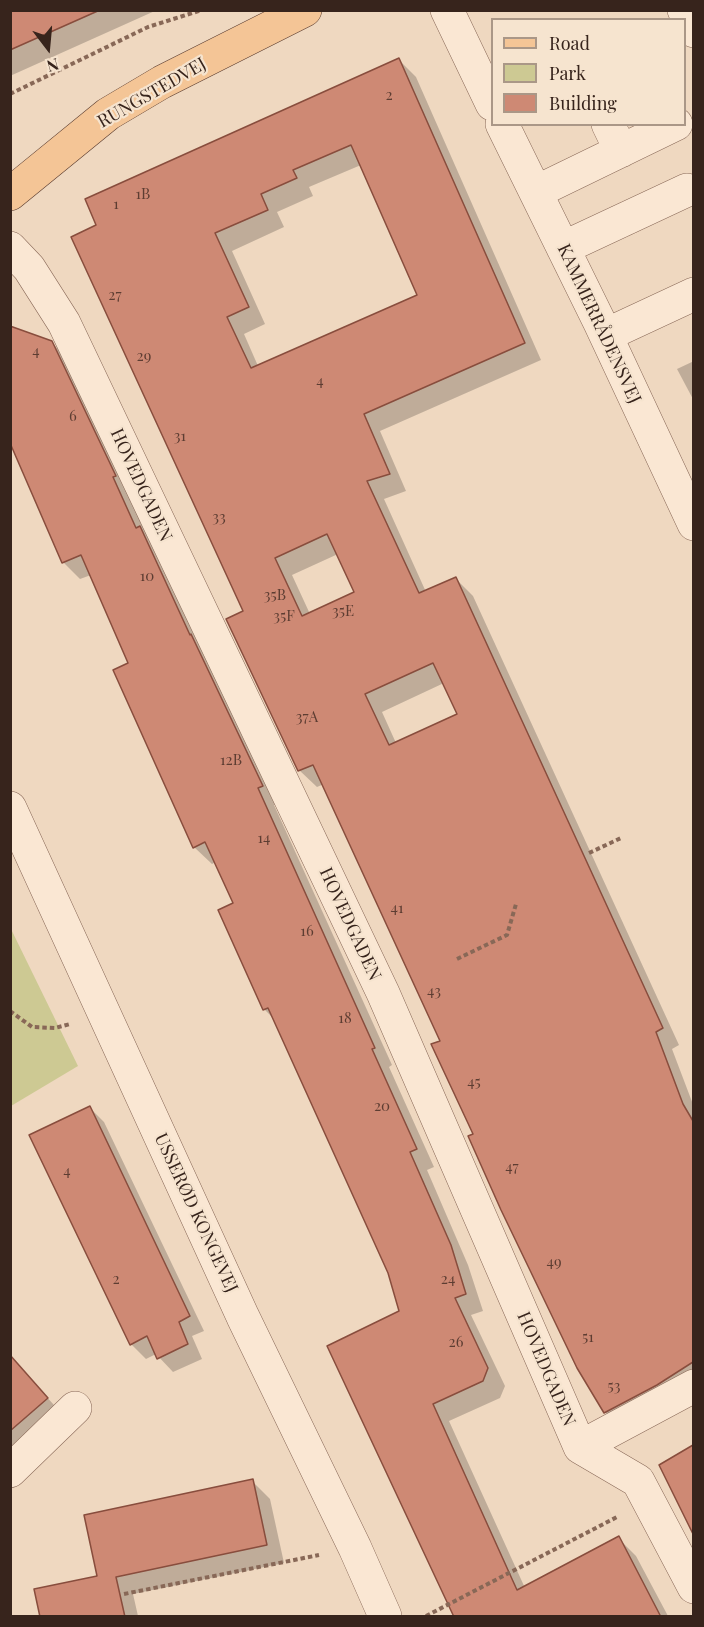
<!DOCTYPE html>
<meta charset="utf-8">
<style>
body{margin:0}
#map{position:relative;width:704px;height:1627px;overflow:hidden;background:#efd8c0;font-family:"Playfair Display",serif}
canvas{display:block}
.frame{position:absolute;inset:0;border:12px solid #37241c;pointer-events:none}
.legend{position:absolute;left:491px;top:18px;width:195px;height:108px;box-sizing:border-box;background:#f6e4cf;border:2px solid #aa9787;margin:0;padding:8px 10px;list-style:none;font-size:18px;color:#37241c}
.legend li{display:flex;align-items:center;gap:12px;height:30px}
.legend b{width:30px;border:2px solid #aa9787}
.north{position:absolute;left:18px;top:18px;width:60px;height:60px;-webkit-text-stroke:4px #f6e4cf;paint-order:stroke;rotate:164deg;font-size:16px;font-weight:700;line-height:24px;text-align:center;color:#37241c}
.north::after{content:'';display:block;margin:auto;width:21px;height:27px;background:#37241c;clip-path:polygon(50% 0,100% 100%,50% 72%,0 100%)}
</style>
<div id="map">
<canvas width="704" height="1627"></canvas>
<div class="frame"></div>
<ul class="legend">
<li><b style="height:8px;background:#f4c596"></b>Road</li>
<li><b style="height:16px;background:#cdc993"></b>Park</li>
<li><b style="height:16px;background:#ce8974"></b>Building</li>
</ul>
<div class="north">N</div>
</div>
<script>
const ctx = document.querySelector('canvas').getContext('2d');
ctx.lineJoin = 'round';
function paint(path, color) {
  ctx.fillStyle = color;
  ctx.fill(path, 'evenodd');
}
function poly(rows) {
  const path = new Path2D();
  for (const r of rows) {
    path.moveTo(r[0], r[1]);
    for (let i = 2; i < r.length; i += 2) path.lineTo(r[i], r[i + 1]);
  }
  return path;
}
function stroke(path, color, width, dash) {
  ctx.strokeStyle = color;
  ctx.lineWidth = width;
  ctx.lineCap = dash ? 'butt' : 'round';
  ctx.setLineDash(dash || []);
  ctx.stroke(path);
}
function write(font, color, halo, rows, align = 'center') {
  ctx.font = font + ' "Playfair Display",serif';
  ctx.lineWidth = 4.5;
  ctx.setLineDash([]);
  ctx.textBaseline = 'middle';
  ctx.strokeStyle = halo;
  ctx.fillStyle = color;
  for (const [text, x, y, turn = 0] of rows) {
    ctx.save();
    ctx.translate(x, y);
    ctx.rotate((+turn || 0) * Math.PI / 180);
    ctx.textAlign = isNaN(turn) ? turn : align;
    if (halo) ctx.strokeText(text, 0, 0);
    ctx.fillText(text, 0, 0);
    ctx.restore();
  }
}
paint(poly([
 [10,927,78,1066,11,1106,10,1106]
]), '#cdc993');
paint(poly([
 [10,10,157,10,10,76],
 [399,60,416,77,541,360,380,431,406,491,384,499,426,592,455,578,473,596,679,1045,672,1049,694,1107,694,1390,623,1429,605,1412,475,1135,442,1042,324,784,317,787,299,770,245,612,98,226],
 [361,165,419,296,258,366,244,334,265,324,232,251,284,227,277,212,313,196,309,187],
 [338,554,356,593,310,614,292,575],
 [444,683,459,715,396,743,382,712],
 [51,342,69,360,280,803,274,805,392,1065,389,1067,434,1167,427,1170,468,1265,483,1311,471,1315,505,1386,500,1398,449,1421,525,1588,618,1538,636,1556,668,1616,469,1616,401,1312,389,1273,276,1021,264,1009,235,904,216,862,212,864,194,847,130,663,91,575,80,579,63,562],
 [694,361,694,401,677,369],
 [90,1108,104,1122,204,1331,192,1336,202,1359,173,1372,156,1354,146,1359,131,1344],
 [10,1356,62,1414,10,1459],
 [694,1446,694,1531,661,1466],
 [252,1481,270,1499,284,1563,133,1594,138,1616,42,1616,99,1577]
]), '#0003');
const building = poly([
 [10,10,100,10,10,50,10,10],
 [399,58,525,343,364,414,390,474,367,481,419,593,456,577,663,1028,656,1032,683,1104,693,1121,693,1362,657,1385,604,1413,577,1368,501,1210,468,1136,473,1134,431,1044,440,1041,313,765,298,771,226,619,243,611,71,237,96,225,85,199,399,58],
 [351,145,417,295,251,368,227,317,249,307,215,233,268,210,261,194,297,178,293,170,351,145],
 [327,534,354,592,302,616,275,558,327,534],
 [433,663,457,714,389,745,365,694,433,663],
 [10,326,52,341,116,476,113,477,136,528,140,526,190,635,191,634,263,786,258,788,375,1048,372,1049,417,1149,410,1152,451,1245,466,1294,455,1298,488,1368,483,1381,433,1404,517,1590,619,1536,661,1617,454,1617,327,1346,399,1311,388,1273,268,1008,263,1010,218,910,233,903,205,842,193,848,113,670,128,663,81,555,62,563,10,443,10,326],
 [90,1106,190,1316,179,1322,188,1344,157,1359,147,1336,130,1345,29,1135,90,1106],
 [10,1355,48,1398,10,1431,10,1355],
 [693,1445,693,1534,659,1465,693,1445],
 [253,1479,267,1545,116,1577,125,1617,40,1617,34,1589,97,1576,84,1515,253,1479]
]);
paint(building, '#ce8974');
stroke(building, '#884d3d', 1.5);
const minor = poly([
 [447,10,492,104],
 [684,10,694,31],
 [502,124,600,323,694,524],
 [608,124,621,151],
 [536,192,676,124],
 [10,248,29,268,64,323,383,993,580,1447,638,1481,694,1587],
 [563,248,687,190],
 [606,335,694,294],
 [10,808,243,1317,355,1548,385,1616],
 [580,1447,694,1386],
 [10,1471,75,1408]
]);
const major = poly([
 [10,194,108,114,162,82,305,10]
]);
stroke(minor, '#886857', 34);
stroke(major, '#56382c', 34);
stroke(poly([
 [10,94,148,27,202,10],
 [589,853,621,838],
 [457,959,507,935,516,904],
 [10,1011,32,1027,55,1028,70,1024],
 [124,1594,319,1555],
 [426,1616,619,1516]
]), '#886857', 4, [4.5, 3]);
stroke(minor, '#fae7d3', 33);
stroke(major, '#f4c596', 33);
write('15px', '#5d3d32', null, [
 ["2",389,95],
 ["1B",143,194],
 ["1",116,204],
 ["27",115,295],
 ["4",36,351],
 ["29",144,356],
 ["4",320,381],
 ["6",73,416],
 ["31",180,436],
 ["33",219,517],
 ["10",147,576],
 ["35B",275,595],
 ["35E",343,611],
 ["35F",284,616],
 ["37A",307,717],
 ["12B",231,760],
 ["14",264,838],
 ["41",397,908],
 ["16",307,931],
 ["43",434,991],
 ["18",345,1018],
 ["45",474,1082],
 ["20",382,1106],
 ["47",512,1167],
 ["4",67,1171],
 ["49",554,1262],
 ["2",116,1279],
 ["24",448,1279],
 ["51",588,1337],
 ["26",456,1342],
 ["53",614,1386]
]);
write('18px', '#37241c', '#f6e4cf', [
 ["RUNGSTEDVEJ",152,93,-30],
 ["KAMMERRÅDENSVEJ",599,324,65],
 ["HOVEDGADEN",141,485,65],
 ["HOVEDGADEN",350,924,65],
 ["USSERØD KONGEVEJ",196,1213,65],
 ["HOVEDGADEN",546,1369,67]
]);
</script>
